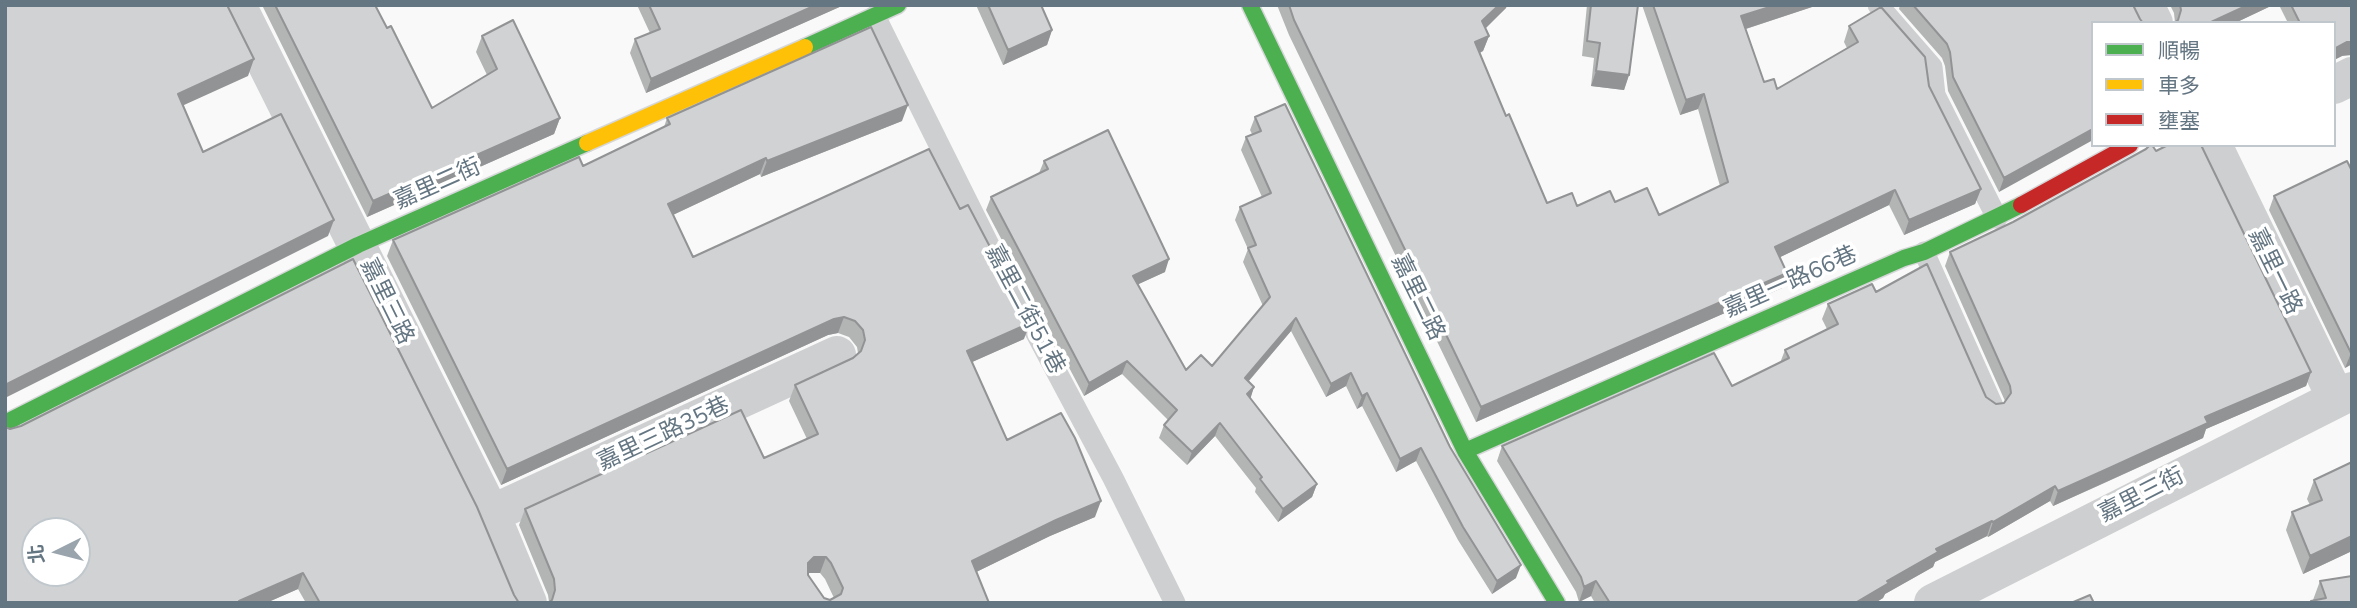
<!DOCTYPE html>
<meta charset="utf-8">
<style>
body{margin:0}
#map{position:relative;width:2357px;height:608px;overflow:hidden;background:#f9f9f9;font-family:"Nunito Sans","Noto Sans TC",sans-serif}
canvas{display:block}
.frame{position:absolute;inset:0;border:7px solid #657683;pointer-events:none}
.legend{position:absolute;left:2091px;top:21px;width:245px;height:126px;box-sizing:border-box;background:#fff;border:2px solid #c1c8cd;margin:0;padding:9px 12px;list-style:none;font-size:21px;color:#657683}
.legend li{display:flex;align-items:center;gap:14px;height:35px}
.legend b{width:35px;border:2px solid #c1c8cd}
.north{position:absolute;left:21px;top:517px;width:70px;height:70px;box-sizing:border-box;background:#fff;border:2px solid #c1c8cd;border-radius:50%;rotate:264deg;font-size:19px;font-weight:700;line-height:28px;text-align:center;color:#657683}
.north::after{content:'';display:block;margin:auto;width:24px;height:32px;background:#99a4ac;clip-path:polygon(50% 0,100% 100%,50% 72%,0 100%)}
</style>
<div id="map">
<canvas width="2357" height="608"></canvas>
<div class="frame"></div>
<ul class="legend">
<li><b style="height:9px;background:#4caf50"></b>順暢</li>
<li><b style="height:9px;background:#ffc107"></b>車多</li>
<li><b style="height:9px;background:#c62828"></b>壅塞</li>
</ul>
<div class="north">北</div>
</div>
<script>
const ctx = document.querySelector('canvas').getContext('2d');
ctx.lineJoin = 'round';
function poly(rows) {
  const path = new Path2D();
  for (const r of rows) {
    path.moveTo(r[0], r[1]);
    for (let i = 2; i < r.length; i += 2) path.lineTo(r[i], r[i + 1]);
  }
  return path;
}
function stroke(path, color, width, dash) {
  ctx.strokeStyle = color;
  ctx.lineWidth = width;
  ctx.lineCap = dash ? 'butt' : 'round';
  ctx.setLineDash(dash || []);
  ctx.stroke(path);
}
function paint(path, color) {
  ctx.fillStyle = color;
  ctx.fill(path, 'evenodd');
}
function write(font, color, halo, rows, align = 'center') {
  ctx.font = font + ' "Nunito Sans","Noto Sans TC",sans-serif';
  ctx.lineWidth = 7;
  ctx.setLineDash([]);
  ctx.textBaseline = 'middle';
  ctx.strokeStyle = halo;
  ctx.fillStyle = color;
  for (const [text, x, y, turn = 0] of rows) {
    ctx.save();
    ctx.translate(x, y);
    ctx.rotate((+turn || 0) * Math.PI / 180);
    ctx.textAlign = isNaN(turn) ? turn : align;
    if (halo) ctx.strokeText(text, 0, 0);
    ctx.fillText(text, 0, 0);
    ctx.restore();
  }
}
const fast = poly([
 [1250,5,1465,451,1557,603],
 [805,47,898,5],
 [5,423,358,245,587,143],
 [1465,451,1904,258,1924,252,2021,205]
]);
const slow = poly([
 [587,143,805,47]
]);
const jam = poly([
 [2021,205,2130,145]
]);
stroke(fast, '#d5d6d7', 19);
stroke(slow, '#d5d6d7', 19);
stroke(jam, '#d5d6d7', 19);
stroke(poly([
 [1878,5,1932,67,1935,95,1997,218],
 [875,16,988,243,1113,478,1175,603],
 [1924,252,1993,406]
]), '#cecfd0', 21);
stroke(poly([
 [237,5,491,514,528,603],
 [2145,5,2154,23],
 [2334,85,2352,76],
 [2213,145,2336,398],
 [491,514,837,355],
 [1933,603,2352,391]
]), '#cecfd0', 38);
stroke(fast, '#4caf50', 16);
stroke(slow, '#ffc107', 16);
stroke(jam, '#c62828', 16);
paint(poly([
 [262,5,375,5,432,108,487,75,476,52,482,36,560,118,554,134,367,217],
 [637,5,844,5,646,93,630,53,635,39,650,33],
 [976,5,1041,5,1052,30,1047,45,1003,65],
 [1277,5,1507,5,1506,8,1485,28,1489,36,1483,51,1480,53,1506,116,1547,203,1577,206,1615,202,1659,215,1720,186,1698,109,1680,115,1642,5,1813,5,1812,7,1746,29,1764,82,1777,89,1847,48,1844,42,1849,26,1929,86,1981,189,1975,204,1904,235,1889,205,1780,257,1782,288,1476,422,1289,35],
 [1587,5,1638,5,1629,75,1624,90,1591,86,1594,58,1582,56],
 [1900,5,2133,5,1999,192,1948,91,1945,66,1942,58,1899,9],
 [2170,5,2273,5,2235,23,2175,23,2174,13],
 [2279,5,2352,5,2342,56,2334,60,2334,23,2288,23],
 [1255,117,1450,447,1516,578,1492,594,1458,540,1416,461,1396,472,1362,406,1357,409,1346,386,1326,397,1291,331,1249,381,1254,387,1250,398,1317,484,1312,497,1278,522,1255,492,1256,488,1215,436,1187,465,1159,438,1164,425,1168,420,1122,374,1084,396,986,210,991,197,1039,173,1044,161,1165,272,1138,284,1186,370,1212,366,1263,306,1243,262,1248,249,1235,220,1240,207,1262,197,1241,150,1246,137,1252,134,1250,130],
 [667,118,902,121,761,177,760,174,673,215,693,257,1024,339,972,362,1007,440,1095,517,1050,536,976,572,989,603,549,602,548,595,519,525,525,509,764,458,807,439,789,401,795,385,853,358,858,353,857,347,849,337,838,333,828,335,501,485,387,256,393,240,583,166,664,127],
 [808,573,820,573,825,579,834,598,830,600,824,598,808,575],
 [2156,151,2311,372,2306,386,2206,429,2203,438,2100,485,2053,506,2050,501,1988,537,1987,536,1935,562,1933,567,1885,594,1883,598,1875,603,1595,603,1591,596,1579,602,1576,592,1497,461,1502,446,1732,386,1780,363,1785,350,1827,329,1822,319,1828,304,1876,292,1986,397,1996,404,2004,403,2005,401,1945,266,1950,252,2013,222],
 [2352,171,2352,364,2345,368,2269,210,2274,196],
 [5,427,514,595,519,603,306,603,298,589,266,603,5,603],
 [2352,462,2352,551,2303,574,2286,530,2292,512,2310,505,2307,499,2314,480],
 [2320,581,2352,603,2311,603,2311,601,2313,600]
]), '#b3b5b5');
paint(poly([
 [816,5,844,5,646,93,651,79],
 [1499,5,1507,5,1506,8,1477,37,1482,21],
 [1776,5,1813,5,1812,7,1736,32,1741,16],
 [2248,5,2273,5,2235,23,2209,23],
 [1052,30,1047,45,1003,65,1008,50],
 [1489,36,1483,51,1470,57,1475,42],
 [2347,42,2352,42,2352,55,2342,56,2334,60,2334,49],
 [254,59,248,76,173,110,178,94],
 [1596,71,1629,75,1624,90,1591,86],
 [1704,94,1698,109,1680,115,1686,100],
 [908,105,902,121,761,177,767,161],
 [560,118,554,134,367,217,373,201],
 [2093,129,2093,140,1999,192,2004,178],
 [766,158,760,174,662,220,668,204],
 [1981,189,1975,204,1904,235,1909,220],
 [1895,190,1889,205,1770,262,1775,247],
 [334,220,328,236,5,398,5,385],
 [1169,259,1165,272,1128,289,1133,276],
 [1787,273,1782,288,1476,422,1481,407],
 [844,317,838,333,828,335,501,485,507,469,834,319],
 [1296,318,1291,331,1240,391,1245,378],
 [1030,323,1024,339,961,367,967,351],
 [2351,353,2352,353,2352,364,2345,368],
 [1127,361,1122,374,1084,396,1089,383],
 [2311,372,2306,386,2206,429,2203,438,2053,506,2058,491,2205,417],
 [1351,373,1346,386,1326,397,1331,384],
 [1254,387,1250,400,1247,394],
 [1367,393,1362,406,1357,409,1362,396],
 [1220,423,1215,436,1187,465,1192,452],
 [1421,448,1416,461,1396,472,1400,459],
 [1317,484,1312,497,1278,522,1283,509],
 [2055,486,2050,501,1988,537,1993,522],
 [1101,501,1095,517,1050,536,966,577,972,561,1056,520],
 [1992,521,1987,536,1935,562,1933,567,1885,594,1883,598,1875,603,1855,603,1936,549],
 [2352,536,2352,551,2303,574,2310,556],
 [814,557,826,557,820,573,808,573,808,563],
 [1521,565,1516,578,1492,594,1497,581],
 [303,573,298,589,266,603,238,603,239,601],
 [1596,581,1591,596,1579,602,1584,587]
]), '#929394');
const building = poly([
 [5,5,227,5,254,59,178,94,203,152,281,114,334,220,5,385,5,5],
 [275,5,375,5,387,28,391,26,432,108,497,69,482,36,513,20,560,118,373,201,275,5],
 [649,5,816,5,651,79,635,39,660,29,649,5],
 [988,5,1041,5,1052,30,1008,50,988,5],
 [1289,5,1499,5,1482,21,1489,36,1475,42,1506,116,1509,114,1547,203,1572,193,1577,206,1610,191,1615,202,1647,188,1659,215,1728,182,1704,94,1686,100,1653,5,1776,5,1741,16,1764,82,1774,79,1777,89,1858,42,1849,26,1881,7,1925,57,1929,86,1981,189,1909,220,1895,190,1775,247,1787,273,1481,407,1294,20,1289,5],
 [1591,5,1638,5,1629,75,1596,71,1600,43,1587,41,1591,5],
 [1913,5,2133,5,2140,19,2143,23,2093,23,2093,129,2004,178,1953,77,1950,52,1947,44,1913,5],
 [2180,5,2248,5,2209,23,2175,23,2178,20,2181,10,2180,5],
 [2291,5,2352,5,2352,42,2347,42,2334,49,2334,23,2300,23,2291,5],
 [871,27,908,105,767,161,766,158,668,204,693,257,929,149,960,209,968,205,1030,323,967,351,1007,440,1061,413,1075,438,1101,501,1056,520,972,561,989,603,548,603,552,600,555,590,554,579,525,509,741,410,764,458,818,434,795,385,853,358,861,351,865,340,863,330,855,321,844,317,834,319,507,469,393,240,579,157,583,166,670,124,667,118,871,27],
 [814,557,826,557,831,563,843,588,841,594,830,600,824,598,808,575,808,563,814,557],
 [1285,104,1450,447,1521,565,1497,581,1463,527,1421,448,1400,459,1367,393,1362,396,1351,373,1331,384,1296,318,1245,378,1254,387,1247,394,1317,484,1283,509,1260,479,1262,477,1220,423,1192,452,1164,425,1177,410,1127,361,1089,383,991,197,1048,169,1044,161,1108,130,1169,259,1133,276,1186,370,1201,355,1212,366,1270,297,1248,248,1256,245,1240,207,1271,193,1246,137,1261,131,1255,117,1285,104],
 [2150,145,2152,145,2156,151,2168,145,2201,145,2311,372,2205,417,2208,423,2105,470,2058,491,2055,486,1993,522,1992,521,1936,549,1938,552,1887,581,1889,583,1855,603,1610,603,1596,581,1584,587,1581,577,1502,446,1714,353,1732,386,1789,358,1785,350,1838,324,1828,304,1872,284,1876,292,1927,264,1986,397,1996,404,2004,403,2011,393,2010,386,1950,252,2013,222,2146,149,2150,145],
 [2347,161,2352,171,2352,353,2351,353,2274,196,2347,161],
 [353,259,477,507,514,595,519,603,320,603,303,573,239,601,239,603,5,603,5,427,10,429,21,426,353,259],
 [35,531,77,531,77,573,35,573,35,531],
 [2352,462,2352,536,2310,556,2292,512,2322,500,2314,480,2352,462],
 [2352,576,2352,603,2312,603,2311,601,2326,598,2320,581,2352,576],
 [2090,595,2094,603,2071,603,2090,595]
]);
paint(building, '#d0d2d3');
stroke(building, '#929394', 2);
write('23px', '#657683', '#fff', [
 ["嘉里二街",438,185,-24],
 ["嘉里一路",2274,272,64],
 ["嘉里一路66巷",1791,283,-24],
 ["嘉里二路",1417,298,64],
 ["嘉里三路",386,302,64],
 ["嘉里二街51巷",1024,310,62],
 ["嘉里三路35巷",664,435,-25],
 ["嘉里三街",2142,496,-27]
]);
</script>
